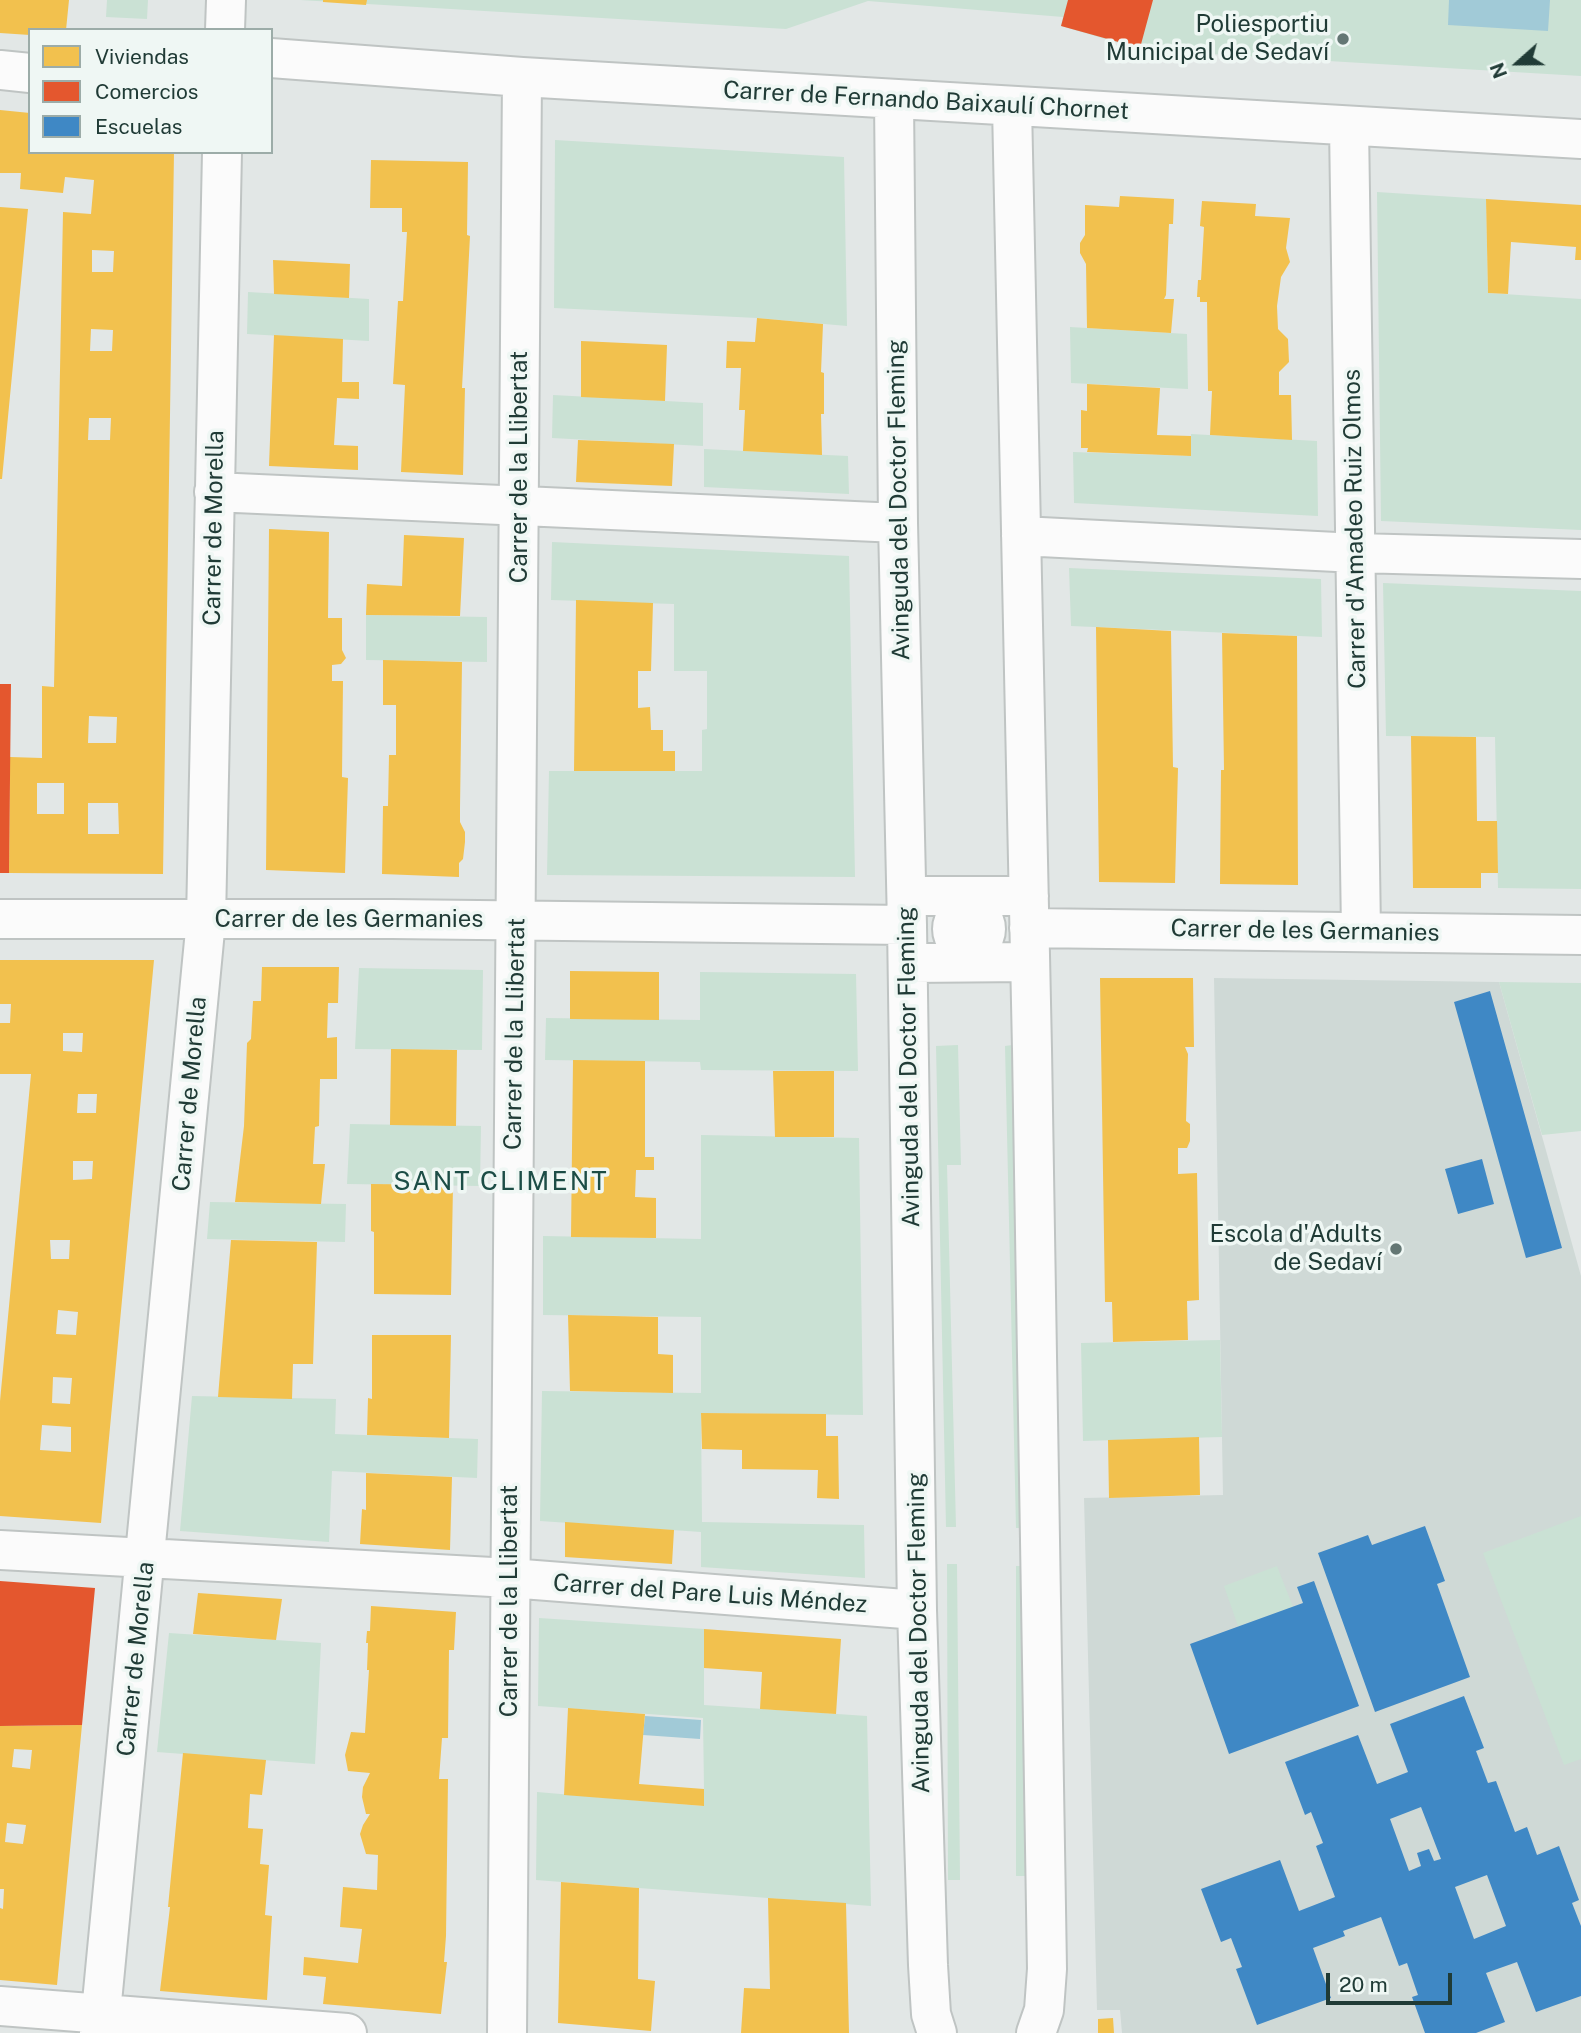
<!DOCTYPE html>
<meta charset="utf-8">
<style>
body{margin:0}
#map{position:relative;width:1581px;height:2033px;overflow:hidden;background:#e2e7e6;font-family:"Public Sans",sans-serif}
canvas{display:block}
.legend{position:absolute;left:28px;top:28px;width:245px;height:126px;box-sizing:border-box;background:#eff7f4;border:2px solid #9caca8;margin:0;padding:9px 12px;list-style:none;font-size:21px;color:#203b36}
.legend li{display:flex;align-items:center;gap:14px;height:35px}
.legend b{width:35px;border:2px solid #9caca8}
.north{position:absolute;left:1483px;top:28px;width:70px;height:70px;-webkit-text-stroke:5px #eff7f4;paint-order:stroke;rotate:249deg;font-size:19px;font-weight:700;line-height:28px;text-align:center;color:#203b36}
.north::after{content:'';display:block;margin:auto;width:24px;height:32px;background:#203b36;clip-path:polygon(50% 0,100% 100%,50% 72%,0 100%)}
.scale{position:absolute;left:1326px;top:1973px;width:126px;height:32px;box-sizing:border-box;border:4px solid #203b36;border-top:0;padding-left:9px;font-size:21px;line-height:24px;white-space:nowrap;color:#203b36;-webkit-text-stroke:5px #eff7f4;paint-order:stroke}
</style>
<div id="map">
<canvas width="1581" height="2033"></canvas>
<ul class="legend">
<li><b style="height:19px;background:#f2c14e"></b>Viviendas</li>
<li><b style="height:19px;background:#e4572e"></b>Comercios</li>
<li><b style="height:19px;background:#3f88c5"></b>Escuelas</li>
</ul>
<div class="north">N</div>
<div class="scale">20 m</div>
</div>
<script>
const ctx = document.querySelector('canvas').getContext('2d');
ctx.lineJoin = 'round';
function paint(path, color) {
  ctx.fillStyle = color;
  ctx.fill(path, 'evenodd');
}
function poly(rows) {
  const path = new Path2D();
  for (const r of rows) {
    if (r.length === 3) {
      path.moveTo(r[0] + r[2], r[1]);
      path.arc(r[0], r[1], r[2], 0, 2 * Math.PI);
      continue;
    }
    path.moveTo(r[0], r[1]);
    for (let i = 2; i < r.length; i += 2) path.lineTo(r[i], r[i + 1]);
  }
  return path;
}
function stroke(path, color, width, dash) {
  ctx.strokeStyle = color;
  ctx.lineWidth = width;
  ctx.lineCap = dash ? 'butt' : 'round';
  ctx.setLineDash(dash || []);
  ctx.stroke(path);
}
function write(font, color, halo, rows, align = 'center') {
  ctx.font = font + ' "Public Sans",sans-serif';
  ctx.lineWidth = 7;
  ctx.setLineDash([]);
  ctx.textBaseline = 'middle';
  ctx.strokeStyle = halo;
  ctx.fillStyle = color;
  for (const [text, x, y, turn = 0] of rows) {
    ctx.save();
    ctx.translate(x, y);
    ctx.rotate((+turn || 0) * Math.PI / 180);
    ctx.textAlign = isNaN(turn) ? turn : align;
    if (halo) ctx.strokeText(text, 0, 0);
    ctx.fillText(text, 0, 0);
    ctx.restore();
  }
}
paint(poly([
 [1214,978,1499,982,1581,1276,1581,2033,1122,2033,1120,2010,1097,2010,1084,1498,1223,1495]
]), '#cfd9d6');
paint(poly([
 [107,0,148,0,147,19,106,17],
 [300,0,1581,0,1581,76,1143,50,1061,26,1063,17,868,1,786,29],
 [555,140,844,157,847,326,757,318,554,308],
 [1377,192,1486,199,1488,293,1581,299,1581,530,1381,521],
 [248,292,369,299,369,341,247,334],
 [1070,327,1187,334,1188,389,1071,383],
 [553,395,703,403,703,446,552,438],
 [1191,434,1317,441,1318,516,1074,503,1073,452,1191,456],
 [704,449,848,456,849,494,704,487],
 [552,542,849,556,855,877,547,875,549,771,702,771,702,730,707,729,707,671,674,671,674,604,551,600],
 [1069,568,1321,579,1322,637,1071,626],
 [1383,583,1581,591,1581,889,1498,888,1495,737,1386,736],
 [366,615,487,617,487,662,366,660],
 [359,968,483,970,482,1050,355,1049],
 [700,972,856,974,858,1071,701,1070,700,1062,545,1060,546,1018,700,1020],
 [1499,982,1581,983,1581,1131,1542,1135],
 [958,1045,961,1165,947,1165,956,1527,946,1527,936,1046],
 [1012,1045,1024,1528,1016,1528,1005,1046],
 [350,1124,481,1126,480,1186,347,1184],
 [701,1135,859,1138,863,1415,701,1413,702,1522,864,1525,865,1578,701,1567,701,1532,540,1521,542,1391,701,1393,701,1317,543,1315,543,1236,701,1239],
 [210,1202,346,1204,345,1242,207,1239],
 [1220,1340,1222,1437,1083,1441,1081,1343],
 [192,1396,336,1399,335,1434,478,1439,477,1478,332,1471,329,1542,180,1531],
 [1581,1516,1581,1759,1564,1765,1483,1553],
 [947,1564,957,1564,960,1880,948,1880],
 [1016,1566,1024,1566,1025,1876,1016,1876],
 [1277,1566,1293,1607,1238,1626,1224,1586],
 [539,1618,704,1629,704,1705,867,1716,871,1906,536,1880,537,1792,703,1806,704,1789,703,1718,538,1706],
 [169,1633,321,1643,315,1764,157,1752]
]), '#cae1d4');
paint(poly([
 [1449,0,1550,0,1548,31,1448,25],
 [645,1716,701,1720,700,1739,643,1735]
]), '#a1cad7');
paint(poly([
 [0,0,69,0,66,30,30,30,30,35,0,33],
 [323,0,367,0,366,5,323,2],
 [0,110,30,113,30,152,174,152,163,874,9,873,10,757,42,758,42,686,54,687,63,212,91,214,94,180,65,177,63,193,20,189,21,173,0,173],
 [92,250,114,251,113,272,92,272],
 [91,329,113,330,112,351,90,351],
 [89,418,111,418,110,440,88,440],
 [89,716,117,717,116,743,88,743],
 [37,783,64,783,64,814,37,814],
 [88,803,118,803,119,834,88,834],
 [371,160,468,162,467,235,470,236,462,388,465,388,463,475,401,472,405,385,393,384,398,301,403,301,407,232,402,232,402,208,370,208],
 [1120,196,1174,199,1173,224,1169,224,1166,295,1164,299,1174,299,1171,333,1087,328,1086,264,1080,253,1080,243,1085,235,1085,205,1119,207],
 [1486,199,1581,205,1581,260,1575,260,1576,247,1511,242,1508,294,1488,293],
 [1202,201,1256,204,1255,216,1290,218,1286,248,1290,262,1281,277,1277,306,1278,329,1288,339,1289,362,1279,372,1279,395,1291,395,1292,440,1210,435,1212,391,1208,391,1207,302,1200,302,1200,297,1197,297,1198,280,1201,280,1204,227,1200,226],
 [0,207,28,209,2,479,0,479],
 [273,260,350,264,349,298,274,294],
 [757,318,823,324,821,372,824,373,824,414,821,414,822,455,743,451,745,410,739,410,741,368,726,368,727,341,755,342],
 [274,335,343,339,342,382,359,382,359,399,337,398,334,445,358,446,358,470,269,466],
 [581,341,667,345,665,401,581,397],
 [1087,384,1160,388,1157,435,1191,436,1191,456,1087,452,1088,448,1081,448,1081,410,1087,411],
 [578,440,674,444,672,486,576,482],
 [269,529,329,532,328,618,342,618,342,650,346,658,341,664,332,665,332,681,343,681,342,777,348,778,345,873,266,870],
 [404,535,464,538,460,616,366,615,367,584,402,586],
 [576,600,653,603,651,671,638,671,638,708,650,707,651,730,663,730,663,751,675,751,675,771,574,771],
 [1096,627,1171,631,1173,767,1178,768,1175,883,1099,882],
 [1222,633,1297,636,1298,885,1220,884,1221,770,1224,770],
 [383,660,462,662,460,808,460,822,465,832,465,842,463,859,459,863,459,877,382,874,383,806,388,806,389,755,396,755,396,705,383,705],
 [1411,736,1476,737,1477,821,1497,821,1498,873,1481,873,1481,888,1413,888],
 [0,960,154,960,101,1523,0,1516,0,1401,31,1074,0,1074,0,1023,10,1023,11,1004,0,1004],
 [63,1033,83,1033,82,1052,63,1051],
 [78,1094,97,1094,96,1113,77,1113],
 [73,1161,93,1161,92,1179,73,1180],
 [50,1240,70,1240,69,1259,51,1259],
 [58,1310,78,1312,76,1335,56,1334],
 [53,1377,72,1378,70,1404,52,1403],
 [42,1425,71,1427,71,1452,40,1450],
 [262,967,339,967,338,1003,328,1003,327,1038,337,1037,337,1079,320,1079,319,1126,315,1127,313,1164,325,1164,321,1204,235,1202,244,1126,247,1043,251,1039,253,1001,261,1001],
 [570,971,659,972,659,1020,570,1019],
 [1100,978,1193,978,1194,1047,1185,1047,1188,1054,1186,1121,1190,1124,1190,1141,1187,1148,1178,1148,1178,1174,1197,1173,1199,1300,1187,1301,1188,1340,1113,1342,1112,1302,1105,1302],
 [391,1049,457,1050,456,1126,390,1125],
 [573,1060,645,1061,645,1157,654,1157,654,1170,636,1170,635,1197,656,1198,656,1238,571,1237],
 [773,1071,834,1071,834,1137,775,1137],
 [371,1184,453,1185,451,1295,374,1294,374,1232,371,1231],
 [231,1240,317,1242,313,1364,293,1364,292,1399,218,1397],
 [568,1315,658,1317,658,1354,673,1355,673,1393,570,1391],
 [372,1335,451,1335,449,1438,367,1435,368,1398,372,1399],
 [701,1413,826,1414,826,1436,838,1436,839,1499,817,1498,818,1470,742,1469,742,1450,702,1449],
 [1199,1437,1200,1495,1109,1498,1108,1440],
 [366,1473,452,1477,450,1550,360,1544,362,1509,366,1510],
 [565,1522,674,1530,672,1564,565,1557],
 [198,1593,282,1599,276,1640,193,1634],
 [371,1606,456,1612,454,1650,449,1650,448,1738,442,1738,439,1779,448,1779,446,1936,444,1962,447,1962,441,2014,323,2004,326,1977,303,1975,304,1957,358,1963,362,1929,340,1927,343,1887,377,1890,378,1855,366,1854,360,1834,363,1825,370,1814,366,1814,362,1797,363,1787,370,1773,348,1771,345,1755,351,1732,365,1733,369,1670,367,1670,368,1643,366,1643,367,1631,370,1631],
 [704,1629,841,1639,836,1714,760,1709,762,1672,704,1668],
 [568,1708,645,1714,639,1784,704,1789,704,1806,564,1795],
 [82,1725,57,1985,0,1980,0,1908,3,1909,4,1889,0,1889,0,1726],
 [14,1749,32,1750,30,1769,12,1767],
 [7,1823,26,1825,23,1844,5,1842],
 [183,1753,266,1760,262,1795,250,1794,248,1828,263,1829,260,1864,269,1865,265,1915,272,1916,267,2000,160,1991,170,1907,168,1907],
 [561,1882,639,1888,638,1979,655,1981,651,2031,558,2023],
 [768,1898,846,1903,849,2033,741,2033,744,1988,770,1989],
 [1113,2018,1114,2033,1098,2033,1098,2019]
]), '#f2c14e');
paint(poly([
 [1068,0,1153,0,1140,48,1061,26],
 [0,684,11,684,9,873,0,873],
 [0,1581,95,1588,82,1725,0,1726]
]), '#e4572e');
paint(poly([
 [1490,991,1562,1248,1526,1258,1454,1002],
 [1482,1159,1494,1204,1458,1214,1445,1169],
 [1425,1526,1445,1581,1437,1584,1470,1677,1375,1712,1318,1553,1368,1535,1372,1545],
 [1314,1581,1359,1706,1229,1754,1190,1644,1303,1603,1297,1587],
 [1464,1696,1484,1748,1476,1751,1488,1783,1496,1781,1515,1832,1527,1827,1537,1855,1559,1846,1579,1900,1572,1903,1581,1926,1581,1996,1536,2012,1517,1962,1486,1973,1505,2022,1476,2033,1425,2033,1412,1997,1418,1995,1407,1963,1399,1966,1381,1917,1343,1931,1345,1936,1313,1948,1331,1998,1257,2025,1236,1969,1242,1967,1231,1938,1221,1942,1201,1889,1280,1860,1299,1911,1335,1897,1316,1846,1323,1843,1311,1812,1305,1815,1285,1762,1358,1735,1377,1784,1408,1772,1390,1724],
 [1421,1807,1441,1859,1434,1861,1429,1849,1417,1853,1421,1866,1409,1871,1390,1819],
 [1487,1875,1506,1926,1474,1939,1455,1887]
]), '#3f88c5');
const street = poly([
 [225,30,226,0],
 [271,58,522,77,1581,139],
 [0,70,30,73],
 [894,99,898,523,907,925,917,1610,928,1965,931,2014,937,2033],
 [1012,106,1032,1049,1047,1969,1044,2010,1036,2033],
 [1349,126,1361,931],
 [214,492,898,523],
 [1021,536,1356,553,1581,559],
 [907,896,1029,896],
 [969,929,17],
 [0,919,392,919,907,925],
 [1029,928,1581,935],
 [908,963,1030,962],
 [0,1550,510,1578,917,1610],
 [0,2006,347,2033],
 [99,2033,206,920,222,152],
 [507,2033,522,77]
]);
stroke(street, '#bfc4c3', 42);
stroke(street, '#fbfbfb', 38);
for (const [x, y, r, color] of [
 [1343,39,7,"#647774"],
 [1396,1249,7,"#647774"]
]) {
  const dot = new Path2D();
  dot.arc(x, y, r, 0, 2 * Math.PI);
  ctx.fillStyle = color;
  ctx.fill(dot);
  stroke(dot, '#eff7f4', 2.5);
}
write('24px', '#203b36', '#eff7f4', [
 ["Poliesportiu",1329,25],
 ["Municipal de Sedaví",1329,53],
 ["Escola d'Adults",1382,1235],
 ["de Sedaví",1382,1263]
], 'right');
write('24px', '#203b36', '#eff7f4', [
 ["Carrer de Fernando Baixaulí Chornet",926,101,3],
 ["Carrer de la Llibertat",520,467,-90],
 ["Avinguda del Doctor Fleming",899,500,-91],
 ["Carrer de Morella",214,528,-89],
 ["Carrer d'Amadeo Ruiz Olmos",1355,529,-91],
 ["Carrer de les Germanies",349,920],
 ["Carrer de les Germanies",1305,931,1],
 ["Carrer de la Llibertat",515,1034,-89],
 ["Avinguda del Doctor Fleming",909,1067,-91],
 ["Carrer de Morella",190,1094,-85],
 ["Carrer del Pare Luis Méndez",710,1594,4],
 ["Carrer de la Llibertat",510,1601,-90],
 ["Avinguda del Doctor Fleming",919,1633,-91],
 ["Carrer de Morella",136,1659,-84]
]);
ctx.letterSpacing = '2px';
write('26px', '#1c4d46', '#eff7f4', [
 ["SANT CLIMENT",501,1182]
]);
ctx.letterSpacing = '0px';
</script>
